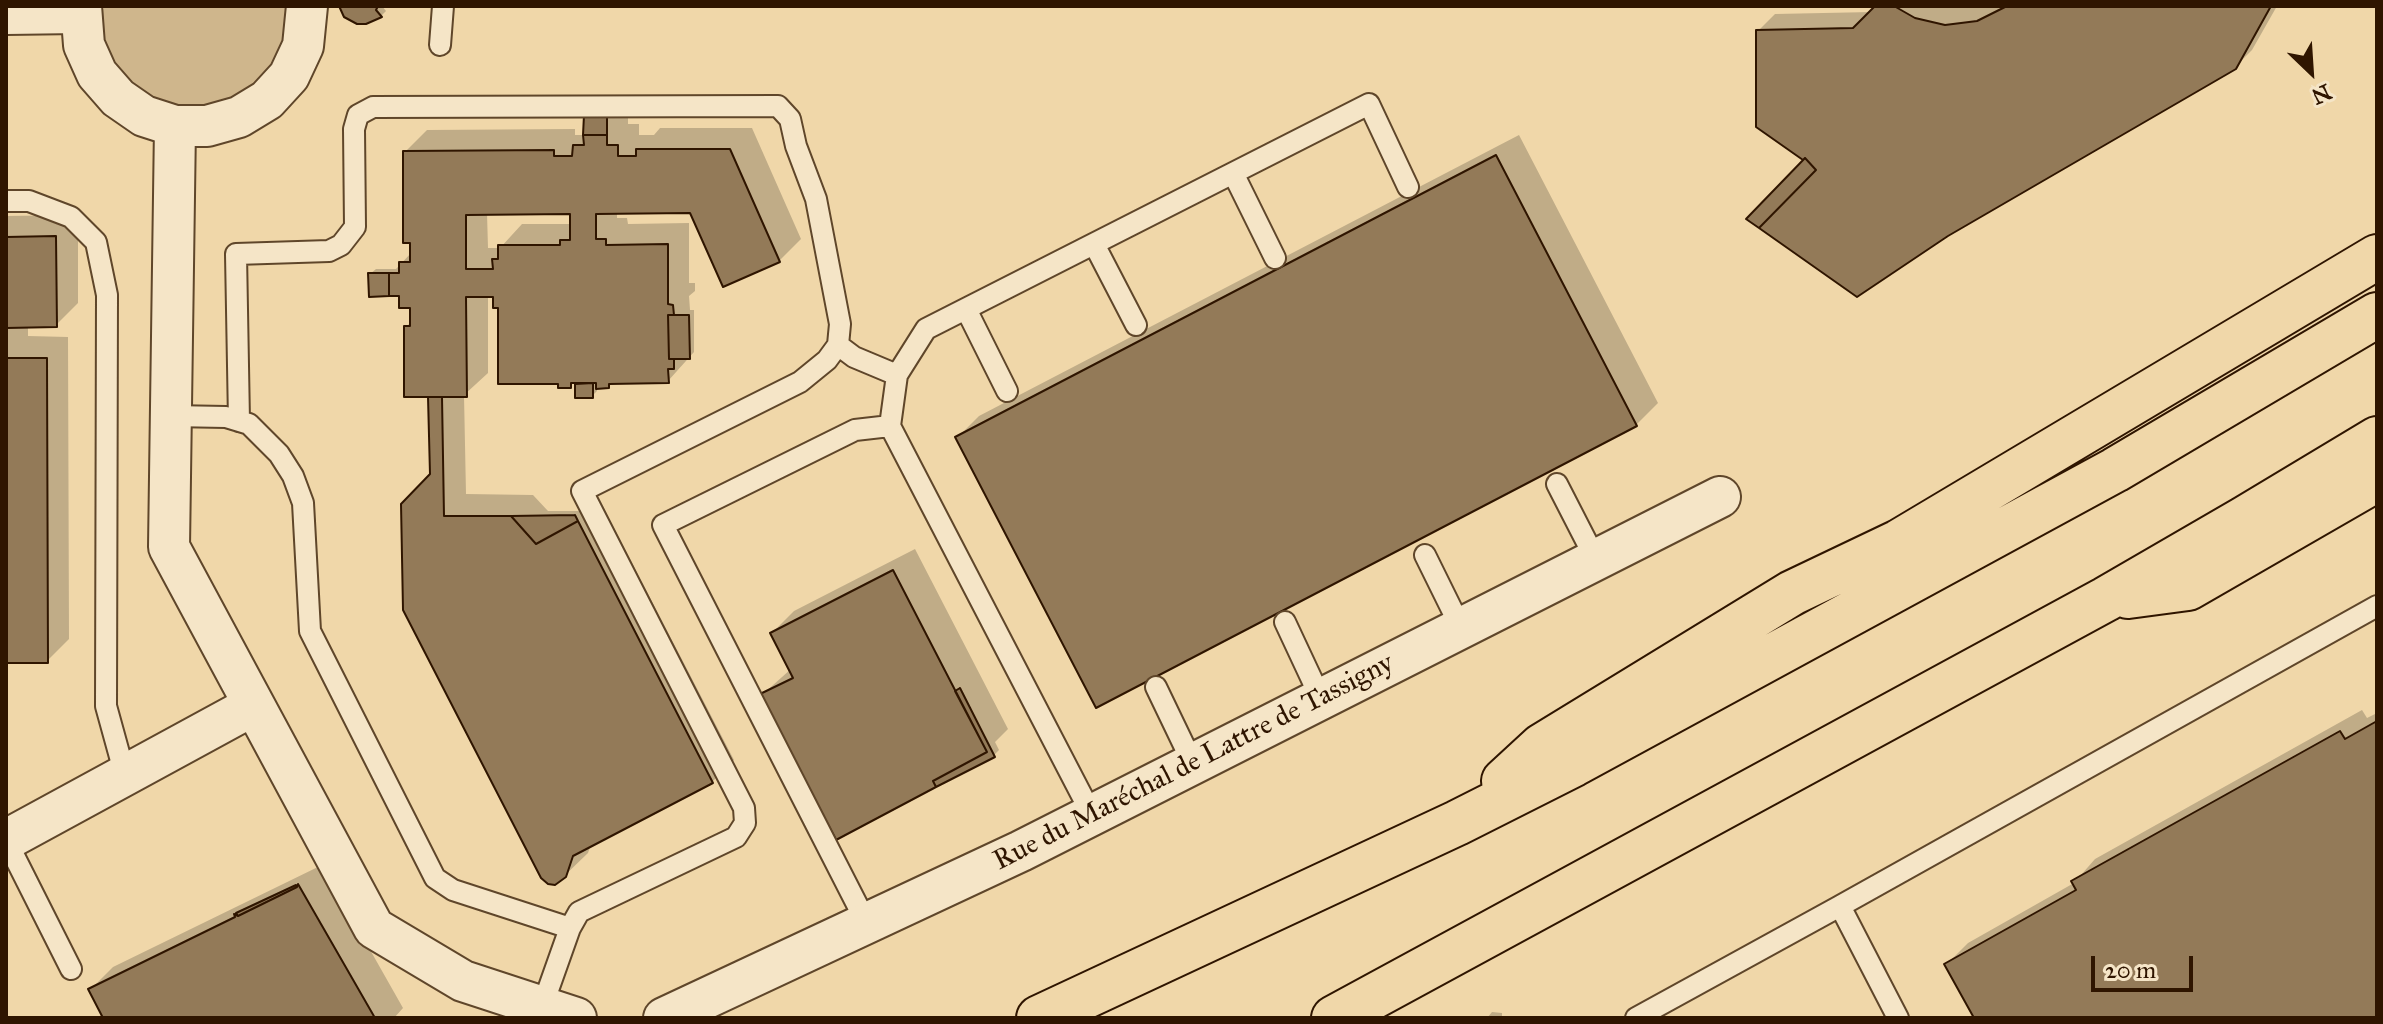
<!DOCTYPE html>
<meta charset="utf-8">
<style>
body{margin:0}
#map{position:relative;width:2383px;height:1024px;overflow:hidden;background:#f0d7a9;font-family:"IM FELL Great Primer",serif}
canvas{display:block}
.frame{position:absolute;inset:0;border:8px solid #2f1500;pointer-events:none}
.north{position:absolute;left:2271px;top:32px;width:80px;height:80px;-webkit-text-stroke:6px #f5e5c7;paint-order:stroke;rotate:155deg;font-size:22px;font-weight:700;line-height:32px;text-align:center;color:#2f1500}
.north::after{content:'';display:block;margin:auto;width:28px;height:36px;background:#2f1500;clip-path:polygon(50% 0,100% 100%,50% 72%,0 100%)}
.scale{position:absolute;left:2091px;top:956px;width:102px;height:36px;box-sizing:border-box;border:4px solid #2f1500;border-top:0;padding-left:10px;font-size:24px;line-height:28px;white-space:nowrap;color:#2f1500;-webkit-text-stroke:6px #f5e5c7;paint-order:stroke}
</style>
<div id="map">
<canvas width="2383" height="1024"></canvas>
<div class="frame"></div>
<div class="north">N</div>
<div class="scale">20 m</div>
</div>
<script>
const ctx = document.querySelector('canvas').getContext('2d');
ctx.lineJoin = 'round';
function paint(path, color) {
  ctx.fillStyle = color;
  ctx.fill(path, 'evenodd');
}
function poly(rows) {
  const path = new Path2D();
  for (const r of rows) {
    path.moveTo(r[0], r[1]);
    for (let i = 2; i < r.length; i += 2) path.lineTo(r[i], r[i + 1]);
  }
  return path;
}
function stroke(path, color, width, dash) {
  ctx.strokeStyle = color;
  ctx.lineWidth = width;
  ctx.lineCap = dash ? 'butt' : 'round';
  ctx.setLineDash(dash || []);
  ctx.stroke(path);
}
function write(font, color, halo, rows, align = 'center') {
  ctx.font = font + ' "IM FELL Great Primer",serif';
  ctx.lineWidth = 7;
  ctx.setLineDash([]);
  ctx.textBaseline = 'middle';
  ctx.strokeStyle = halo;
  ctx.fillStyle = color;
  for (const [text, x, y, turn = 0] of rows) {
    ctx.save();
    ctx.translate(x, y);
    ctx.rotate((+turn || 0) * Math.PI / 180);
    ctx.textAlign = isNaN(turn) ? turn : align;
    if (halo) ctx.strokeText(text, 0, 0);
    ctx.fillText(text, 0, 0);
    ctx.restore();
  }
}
paint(poly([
 [104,6,285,6,285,39,275,67,233,107,171,112,120,78,105,50,101,19]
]), '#cfb68c');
paint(poly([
 [342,6,382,6,386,11,381,16],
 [1878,6,1978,8,1990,6,2277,6,2252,50,2234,68,1947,234,1806,160,1758,126,1758,31,1775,14,1872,12],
 [628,114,628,124,639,124,639,135,654,135,660,128,752,128,801,239,779,261,691,211,617,212,617,218,627,218,628,224,689,223,689,283,695,283,695,291,689,296,690,310,694,310,694,352,668,381,613,382,608,386,597,387,597,391,592,396,577,396,577,380,570,386,500,306,495,295,488,295,488,373,464,395,466,494,533,495,548,511,581,511,600,501,734,760,712,782,591,844,588,853,560,880,543,877,432,475,430,395,406,327,412,321,412,306,401,294,370,274,376,269,396,269,412,252,405,152,427,130,575,129,575,135,585,135,586,116],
 [572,212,572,224,522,224,500,248,488,248,487,213],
 [1519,135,1658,403,1636,425,957,438,979,416],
 [78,215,78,303,56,325,28,326,28,336,68,337,69,639,47,661,6,661,6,216],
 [915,549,1008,729,995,742,999,750,994,755,763,694,791,669,772,633,794,611],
 [2362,710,2367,718,2377,713,2377,1018,1976,1018,1946,965,1968,943,2074,883,2095,859],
 [322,865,403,1008,394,1018,105,1018,91,989,113,967],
 [1492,1012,1502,1013,1502,1018,1487,1018]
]), '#0003');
const building = poly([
 [339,6,378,6,376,10,382,17,366,24,357,24,344,17,339,6],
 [1875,6,1894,6,1915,18,1945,25,1977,21,2007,6,2271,6,2236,69,1948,236,1857,297,1759,228,1816,170,1805,158,1803,160,1756,127,1756,30,1853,28,1875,6],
 [584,115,607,115,607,135,583,135,584,115],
 [583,135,607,135,607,145,618,145,618,156,636,156,636,149,730,149,780,262,723,287,690,213,596,214,596,239,606,239,606,245,668,244,668,304,673,305,674,315,668,315,669,359,674,359,674,369,668,369,669,383,609,384,609,388,596,389,596,383,571,383,571,388,558,388,558,384,498,384,498,308,493,308,493,297,466,297,467,397,404,397,404,326,410,326,410,308,399,308,399,296,389,296,389,273,399,273,399,262,410,262,410,243,403,243,403,151,554,150,554,156,572,156,573,145,584,145,583,135],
 [570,214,570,240,560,240,560,245,498,245,498,259,492,259,493,269,466,269,466,215,570,214],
 [1496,155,1637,426,1096,708,955,437,1496,155],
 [1805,158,1816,170,1759,228,1746,219,1805,158],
 [56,236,57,327,6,328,7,358,47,358,48,663,6,663,6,237,56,236],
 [368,273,389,273,389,296,369,297,368,273],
 [668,315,689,315,690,359,669,359,668,315],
 [593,383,593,398,575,398,575,384,593,383],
 [428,397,442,397,444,516,511,516,536,544,578,521,713,783,573,856,566,877,555,885,548,884,541,878,403,610,401,504,430,474,428,397],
 [575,515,578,521,536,544,511,516,575,515],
 [893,570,987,752,933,781,936,787,836,840,760,694,793,678,770,633,893,570],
 [960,688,995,757,936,787,933,781,987,752,955,691,960,688],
 [2377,721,2377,1018,1974,1018,1944,964,2076,890,2071,881,2340,731,2345,739,2377,721],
 [298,884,375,1018,103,1018,88,989,235,917,234,914,238,916,297,887,298,884],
 [296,885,297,887,238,916,236,913,296,885]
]);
paint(building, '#937a58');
stroke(building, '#2f1500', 2);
const service = poly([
 [440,45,443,6],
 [1233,173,1275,258],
 [6,201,29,201,71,217,96,242,107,295,106,706,125,775],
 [1094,244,1136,325],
 [966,309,1007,391],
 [838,345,854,357,897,375],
 [171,416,226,417,249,424,279,454,293,476,303,503,310,631,435,878,453,890,570,928],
 [239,421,236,254,329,251,341,245,355,227,354,129,358,115,373,107,778,106,790,119,796,146,816,199,840,324,838,345,827,360,800,382,582,491,744,808,745,823,736,837,579,912,570,928,542,1007],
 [1557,484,1596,560],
 [1425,555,1461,628],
 [1285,622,1321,699],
 [1156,687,1193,764],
 [1092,815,890,426,897,375,926,329,1369,104,1408,187],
 [6,840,71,969],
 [866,922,663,525,855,430,890,426],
 [1636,1018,1840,906],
 [1898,1018,1840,906,2377,606]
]);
const minor = poly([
 [81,6,84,45,97,74,118,98,144,116,175,126,207,126,239,117,267,100,289,76,303,46,307,6],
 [6,14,79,13],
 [175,126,169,547,374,928,463,981,576,1018],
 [6,840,254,705],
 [664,1018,1021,851,1720,497]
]);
const trunk = poly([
 [2128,596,2188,588,2377,479],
 [1504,781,1542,746,1792,593,1899,542,2377,257],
 [1039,1018,1457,823,1574,764,2115,470,2377,315],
 [1334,1018,2106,599,2244,519,2377,439]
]);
stroke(service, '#5f462a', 24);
stroke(minor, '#5f462a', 44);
stroke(trunk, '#2f1500', 48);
stroke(service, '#f5e5c7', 20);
stroke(minor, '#f5e5c7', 40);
stroke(trunk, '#f0d7a9', 44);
write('28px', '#2f1500', '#f5e5c7', [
 ["Rue du Maréchal de Lattre de Tassigny",1194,763,-27]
]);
</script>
